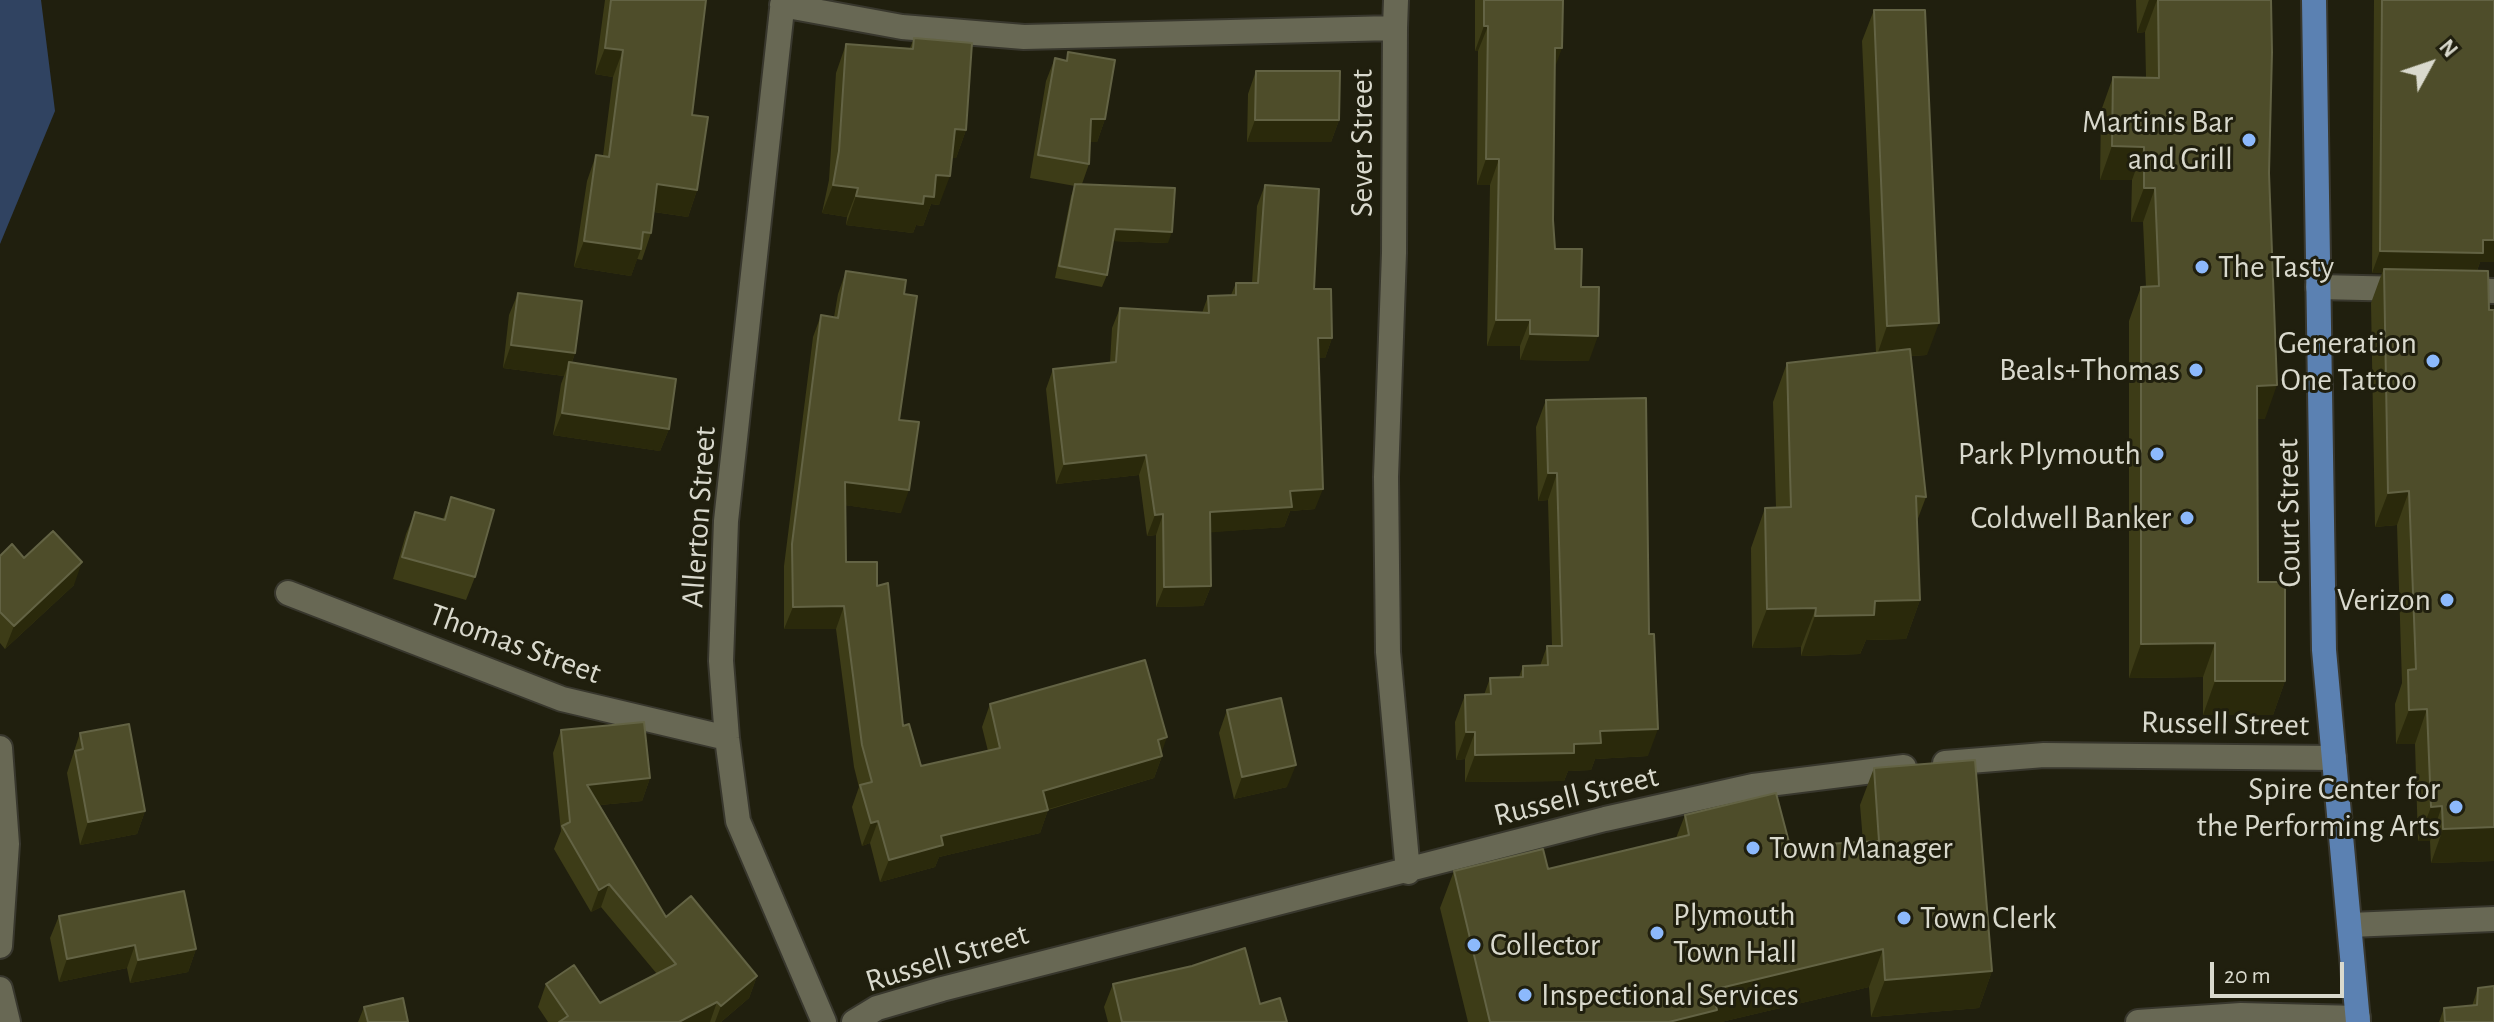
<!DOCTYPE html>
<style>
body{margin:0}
#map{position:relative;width:2494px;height:1022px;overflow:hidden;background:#201f0e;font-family:"Alegreya Sans",sans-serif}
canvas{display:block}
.north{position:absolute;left:2390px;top:24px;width:80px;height:80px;-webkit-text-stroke:6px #201f0e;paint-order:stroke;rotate:50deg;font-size:22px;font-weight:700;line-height:32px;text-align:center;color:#d9d9cd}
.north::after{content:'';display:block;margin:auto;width:28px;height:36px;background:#d9d9cd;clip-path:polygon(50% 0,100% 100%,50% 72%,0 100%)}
.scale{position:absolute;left:2210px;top:962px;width:134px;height:36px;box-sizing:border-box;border:4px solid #d9d9cd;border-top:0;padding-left:10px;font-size:24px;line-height:28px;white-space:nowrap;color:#d9d9cd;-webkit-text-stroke:6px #201f0e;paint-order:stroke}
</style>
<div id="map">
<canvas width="2494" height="1022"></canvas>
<div class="north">N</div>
<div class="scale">20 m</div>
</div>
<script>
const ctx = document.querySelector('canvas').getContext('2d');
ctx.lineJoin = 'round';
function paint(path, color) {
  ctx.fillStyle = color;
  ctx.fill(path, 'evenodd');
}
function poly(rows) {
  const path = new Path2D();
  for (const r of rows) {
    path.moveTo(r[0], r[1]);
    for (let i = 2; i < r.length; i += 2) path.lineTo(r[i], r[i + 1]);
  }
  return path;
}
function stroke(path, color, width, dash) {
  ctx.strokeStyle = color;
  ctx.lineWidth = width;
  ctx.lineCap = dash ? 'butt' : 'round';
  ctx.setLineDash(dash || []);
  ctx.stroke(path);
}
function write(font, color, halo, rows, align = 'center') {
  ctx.font = font + ' "Alegreya Sans",sans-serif';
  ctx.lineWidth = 6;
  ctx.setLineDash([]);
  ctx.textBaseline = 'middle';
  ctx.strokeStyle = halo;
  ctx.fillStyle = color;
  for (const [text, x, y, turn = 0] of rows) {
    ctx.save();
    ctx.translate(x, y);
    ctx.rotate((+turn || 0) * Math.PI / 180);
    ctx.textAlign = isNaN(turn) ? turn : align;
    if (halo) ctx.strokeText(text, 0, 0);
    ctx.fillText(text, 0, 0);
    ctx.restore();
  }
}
paint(poly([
 [0,0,41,0,55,111,0,244]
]), '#304361');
const street = poly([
 [783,0,726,521,721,661,727,738,738,821,824,1022],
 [782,5,902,27,1024,37,1395,28,1394,253,1386,477,1388,652,1408,872],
 [1395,28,1396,0],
 [2318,287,2407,289],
 [2456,290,2494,291],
 [288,593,562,699,727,738],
 [0,748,7,844,0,946],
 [1945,763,2044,755,2334,758],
 [2350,925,2494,919],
 [0,989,8,1022],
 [854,1022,877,1008,942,989,1605,819,1753,786,1904,767],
 [2138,1022,2241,1015,2358,1018]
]);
const primary = poly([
 [2314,0,2324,650,2358,1022]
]);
stroke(street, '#38372d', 28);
stroke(primary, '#38372d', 28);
stroke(street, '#686854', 24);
stroke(primary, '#5b81b2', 24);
paint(poly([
 [605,0,706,0,692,115,697,190,688,217,654,212,651,233,642,260,637,259,631,276,574,267,587,181,596,155,603,156,613,77,595,74],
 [1475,0,1563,0,1555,68,1553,220,1555,249,1581,287,1589,361,1520,360,1520,346,1487,346,1490,185,1477,185,1478,51,1475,51],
 [2136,0,2271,0,2265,419,2257,419,2258,582,2285,681,2273,715,2203,715,2203,677,2129,678,2129,321,2141,287,2146,287,2143,222,2131,222,2132,180,2100,180,2101,111,2113,77,2146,77,2145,32,2137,33],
 [2374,0,2494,0,2494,262,2480,262,2477,271,2489,310,2494,310,2494,861,2431,863,2430,841,2418,841,2415,744,2396,744,2395,704,2402,683,2397,525,2375,527,2371,303,2382,273,2372,273],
 [1874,10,1927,355,1911,356,1926,497,1917,521,1920,600,1906,639,1866,640,1860,654,1801,656,1801,647,1752,648,1751,548,1765,508,1776,508,1773,402,1787,363,1876,353,1862,41],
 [914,38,966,130,956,158,952,158,939,205,931,204,923,226,916,225,913,233,846,225,847,217,822,213,829,180,836,73,846,44,910,48],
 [1068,52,1105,119,1097,142,1090,142,1089,164,1082,184,1168,243,1113,241,1107,275,1102,287,1055,278,1071,196,1075,186,1030,178,1046,81,1055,58,1066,60],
 [1256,71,1339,120,1331,142,1247,142,1248,94],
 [1265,185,1314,289,1332,338,1325,358,1319,358,1315,509,1290,511,1284,527,1210,532,1211,586,1203,606,1156,607,1156,535,1147,536,1139,475,1056,484,1046,389,1053,369,1110,363,1112,328,1120,308,1202,313,1208,296,1231,295,1236,283,1252,283,1257,206],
 [846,271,904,294,899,420,901,513,845,505,846,562,877,586,903,726,921,766,988,751,982,727,990,704,1161,753,1162,756,1154,778,1048,810,1040,833,939,857,935,867,880,882,870,843,862,846,852,807,859,787,854,767,836,629,784,629,784,566,813,337,821,315,834,317,838,294],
 [518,293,575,353,572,362,669,429,660,451,553,435,561,384,564,376,503,368,509,315],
 [1546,400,1648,756,1595,759,1591,770,1568,771,1564,781,1465,782,1465,759,1456,760,1455,722,1465,695,1484,695,1490,678,1519,677,1523,666,1540,666,1547,646,1552,646,1548,500,1538,501,1536,427],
 [451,497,475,577,466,600,393,579,406,534,415,512,443,519],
 [0,556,24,558,74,585,5,649,0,643],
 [1227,710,1287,787,1234,799,1219,733],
 [561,730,650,778,642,801,600,805,666,917,757,976,749,998,721,1022,548,1022,538,1007,546,984,600,1003,657,974,601,907,591,912,554,849,561,831,553,753],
 [80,733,145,811,137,834,80,845,67,773],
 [1874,768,1992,971,1979,1008,1871,1017,1869,987,1721,1022,1468,1022,1440,908,1454,871,1548,869,1676,838,1685,815,1790,846,1863,842,1860,805],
 [59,916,196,949,188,972,130,983,127,968,59,982,50,938],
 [1113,984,1260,1004,1287,1022,1108,1022,1104,1007],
 [2478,988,2494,1022,2439,1022,2444,1008,2472,1006],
 [364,1007,408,1022,358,1022]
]), '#3d3c17');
paint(poly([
 [2149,0,2157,0,2145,32,2137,33],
 [1484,26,1488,26,1478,51,1475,51],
 [605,48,623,50,613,77,595,74],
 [1555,48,1562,48,1553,73],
 [1091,119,1105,119,1097,142,1083,142],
 [1255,120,1339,120,1331,142,1247,142],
 [955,129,966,130,956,158,944,158],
 [2112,146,2144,147,2132,180,2100,180],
 [1486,159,1499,159,1490,185,1477,185],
 [936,175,950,176,939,205,931,204,923,226,916,225,913,233,846,225,856,196],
 [657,184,697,190,688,217,648,211],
 [833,185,858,188,847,217,822,213],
 [2144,188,2155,188,2143,222,2131,222],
 [1115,229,1172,232,1168,243,1111,241],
 [2483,240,2494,240,2494,262,2480,262,2475,276,2384,269,2382,273,2372,273,2380,251],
 [584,241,641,249,631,276,574,267],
 [1496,320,1530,320,1520,346,1487,346],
 [1939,323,1927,355,1876,358,1887,326],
 [1530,334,1598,336,1589,361,1520,360],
 [1318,338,1332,338,1325,358,1311,358],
 [511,345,575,353,567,375,569,362,564,376,503,368],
 [2277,385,2265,419,2245,419,2257,386],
 [562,413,669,429,660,451,553,435],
 [1146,455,1139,475,1056,484,1064,464],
 [1548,473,1557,473,1548,500,1538,501],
 [845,482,909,490,901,513,837,504],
 [1323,489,1315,509,1290,511,1284,527,1203,533,1210,512,1290,491],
 [2409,491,2397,525,2375,527,2388,493],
 [1163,514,1156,535,1147,536,1155,515],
 [82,562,74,585,5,649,14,626],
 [1211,586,1203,606,1156,607,1164,587],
 [1920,600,1906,639,1866,640,1860,654,1801,656,1815,616,1875,601],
 [844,606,836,629,784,629,793,607],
 [1816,608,1801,647,1752,648,1767,609],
 [2215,643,2203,677,2129,678,2141,644],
 [2215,681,2285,681,2273,715,2203,715],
 [2427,709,2415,744,2396,744,2409,710],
 [1658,729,1648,756,1595,759,1591,770,1568,771,1564,781,1465,782,1475,755,1600,731],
 [1466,732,1475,732,1465,759,1456,760],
 [1167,737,1160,757,1162,756,1154,778,1035,813,1043,791,1158,740],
 [1296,765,1287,787,1234,799,1242,777],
 [650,778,642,801,579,807,587,785],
 [2442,806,2430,841,2418,841,2431,807],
 [1048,810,1040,833,939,857,935,867,880,882,889,860,941,836],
 [145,811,137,834,80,845,88,822],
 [878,821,870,843,862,846,871,823],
 [2494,827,2494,861,2431,863,2443,829],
 [609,884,601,907,591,912,599,890],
 [135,945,127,968,59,982,67,959],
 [196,949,188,972,130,983,138,960],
 [1883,949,1869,987,1721,1022,1669,1022,1712,990],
 [1992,971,1979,1008,1871,1017,1885,980],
 [757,976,749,998,721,1022,715,1022,721,1006],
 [717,1002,710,1022,679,1022]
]), '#2a290b');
const building = poly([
 [611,0,706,0,692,115,708,117,697,190,657,184,651,233,643,232,641,249,584,241,596,155,609,157,623,50,605,48,611,0],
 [1484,0,1563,0,1562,48,1555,48,1553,220,1555,249,1582,249,1581,287,1599,287,1598,336,1530,334,1530,320,1496,320,1499,159,1486,159,1488,26,1484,26,1484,0],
 [2158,0,2271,0,2272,52,2269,173,2277,385,2257,386,2258,582,2285,582,2285,681,2215,681,2215,643,2141,644,2141,287,2159,286,2155,188,2144,188,2144,147,2112,146,2113,77,2159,78,2158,0],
 [2382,0,2494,0,2494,240,2483,240,2483,253,2380,251,2382,0],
 [1874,10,1925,10,1939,323,1887,326,1874,10],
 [914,38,972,43,966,130,955,129,950,176,936,175,934,197,924,196,923,204,856,196,858,188,833,185,839,151,846,44,913,49,914,38],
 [1068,52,1115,60,1105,119,1091,119,1089,164,1038,155,1055,58,1067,61,1068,52],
 [1256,71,1340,71,1339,120,1255,120,1256,71],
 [1075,184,1175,188,1172,232,1115,229,1107,275,1059,266,1075,184],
 [1265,185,1319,189,1314,289,1331,289,1332,338,1318,338,1323,489,1290,491,1292,507,1210,512,1211,586,1164,587,1163,514,1155,515,1146,455,1064,464,1053,369,1116,362,1120,308,1209,313,1208,296,1236,295,1236,283,1258,283,1265,185],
 [2384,269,2488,271,2489,310,2494,310,2494,827,2443,829,2442,806,2431,807,2427,709,2409,710,2408,670,2416,669,2409,491,2388,493,2384,269],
 [846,271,906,280,904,294,917,296,899,420,919,422,909,490,845,482,846,562,877,562,877,586,888,583,903,726,909,724,921,766,1000,748,990,704,1145,660,1167,737,1158,740,1162,756,1043,791,1048,810,941,836,943,845,889,860,878,821,871,823,860,785,872,782,862,745,844,606,793,607,792,544,821,315,838,318,846,271],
 [518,293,582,301,575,353,511,345,518,293],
 [1910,349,1926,497,1916,496,1920,600,1875,601,1874,615,1815,616,1816,608,1767,609,1765,508,1791,507,1787,363,1910,349],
 [569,362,676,379,669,429,562,413,569,362],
 [1646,398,1649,634,1654,634,1658,729,1600,731,1601,743,1574,744,1574,753,1475,755,1475,732,1466,732,1465,695,1491,694,1490,678,1523,677,1523,666,1548,665,1547,646,1562,646,1557,473,1548,473,1546,400,1646,398],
 [451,497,494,510,475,577,402,557,415,512,445,520,451,497],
 [53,531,82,562,14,626,0,612,0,556,12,544,24,558,53,531],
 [1281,698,1296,765,1242,777,1227,710,1281,698],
 [644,722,650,778,587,785,666,917,691,896,757,976,721,1006,717,1002,679,1022,559,1022,568,1016,546,984,574,965,600,1003,676,964,609,884,599,890,562,826,570,822,561,730,644,722],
 [129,724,145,811,88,822,75,751,83,749,80,733,129,724],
 [1975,760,1992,971,1885,980,1883,949,1712,990,1717,1010,1669,1022,1490,1022,1454,871,1543,849,1548,869,1689,835,1685,815,1776,793,1790,846,1879,841,1874,768,1975,760],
 [184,891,196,949,138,960,135,945,67,959,59,916,184,891],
 [1245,948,1260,1004,1280,998,1287,1022,1122,1022,1113,984,1192,966,1245,948],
 [2494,986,2494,1022,2445,1022,2444,1008,2477,1005,2478,988,2494,986],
 [403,998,408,1022,368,1022,364,1007,403,998]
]);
paint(building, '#4e4d2a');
stroke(building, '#636344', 2);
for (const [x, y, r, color] of [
 [2249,140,8,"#8cb9fc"],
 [2202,267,8,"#8cb9fc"],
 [2433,361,8,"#8cb9fc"],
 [2196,370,8,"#8cb9fc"],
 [2157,454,8,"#8cb9fc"],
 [2187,518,8,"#8cb9fc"],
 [2447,600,8,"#8cb9fc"],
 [2456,807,8,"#8cb9fc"],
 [1753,848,8,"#8cb9fc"],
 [1904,918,8,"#8cb9fc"],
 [1657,933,8,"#8cb9fc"],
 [1474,945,8,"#8cb9fc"],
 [1525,995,8,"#8cb9fc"]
]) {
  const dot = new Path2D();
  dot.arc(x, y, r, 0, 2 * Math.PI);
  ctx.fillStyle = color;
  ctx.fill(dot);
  stroke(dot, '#201f0e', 3);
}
write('32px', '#d9d9cd', '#201f0e', [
 ["Martinis Bar",2233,122],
 ["and Grill",2233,159],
 ["The Tasty",2218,267,"left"],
 ["Generation",2417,343],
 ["One Tattoo",2417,380],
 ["Beals+Thomas",2180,370],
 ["Park Plymouth",2141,454],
 ["Coldwell Banker",2171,518],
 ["Verizon",2431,600],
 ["Spire Center for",2440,789],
 ["the Performing Arts",2440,826],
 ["Town Manager",1769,848,"left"],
 ["Plymouth",1673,915,"left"],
 ["Town Hall",1673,952,"left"],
 ["Town Clerk",1920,918,"left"],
 ["Collector",1490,945,"left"],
 ["Inspectional Services",1541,995,"left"]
], 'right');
write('32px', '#d9d9cd', '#201f0e', [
 ["Sever Street",1362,143,-90],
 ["Court Street",2289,513,-91],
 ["Allerton Street",699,517,-86],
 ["Thomas Street",515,644,20],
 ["Russell Street",2225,724,1],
 ["Russell Street",1576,796,-14],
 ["Russell Street",947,958,-17]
]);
</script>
